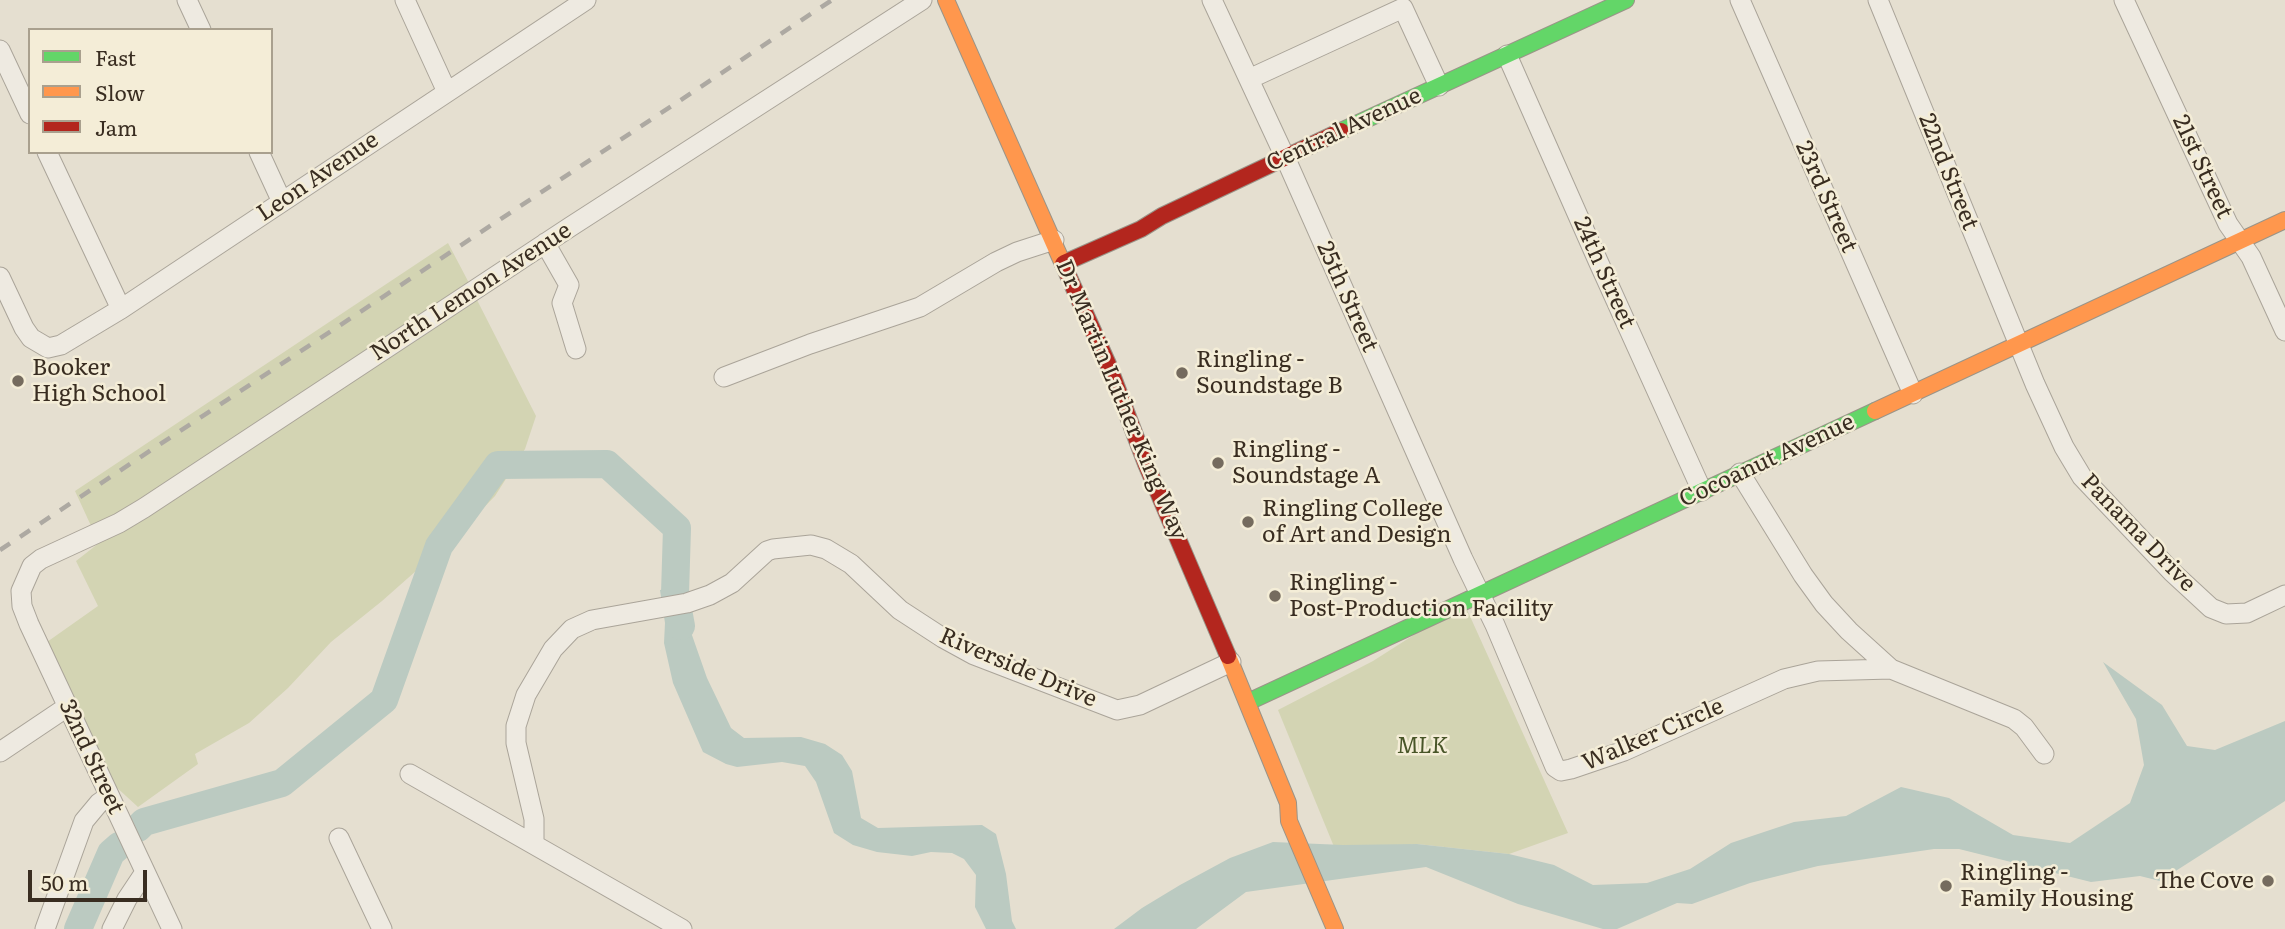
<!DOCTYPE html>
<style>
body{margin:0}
#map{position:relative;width:2285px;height:929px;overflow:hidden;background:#e5dfd0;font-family:Literata,serif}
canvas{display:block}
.legend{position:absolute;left:28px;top:28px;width:245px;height:126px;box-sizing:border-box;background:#f4edd7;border:2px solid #a9a08e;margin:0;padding:9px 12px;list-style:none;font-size:21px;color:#392d21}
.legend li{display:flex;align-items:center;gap:14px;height:35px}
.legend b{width:35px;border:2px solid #a9a08e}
.scale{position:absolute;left:28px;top:870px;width:119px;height:32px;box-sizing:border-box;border:4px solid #392d21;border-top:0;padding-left:9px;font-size:21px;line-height:24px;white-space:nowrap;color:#392d21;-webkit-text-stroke:5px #f4edd7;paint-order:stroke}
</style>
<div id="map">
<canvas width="2285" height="929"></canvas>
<ul class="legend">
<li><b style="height:9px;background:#63d668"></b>Fast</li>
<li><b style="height:9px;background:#ff974d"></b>Slow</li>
<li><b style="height:9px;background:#b3261e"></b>Jam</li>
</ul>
<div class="scale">50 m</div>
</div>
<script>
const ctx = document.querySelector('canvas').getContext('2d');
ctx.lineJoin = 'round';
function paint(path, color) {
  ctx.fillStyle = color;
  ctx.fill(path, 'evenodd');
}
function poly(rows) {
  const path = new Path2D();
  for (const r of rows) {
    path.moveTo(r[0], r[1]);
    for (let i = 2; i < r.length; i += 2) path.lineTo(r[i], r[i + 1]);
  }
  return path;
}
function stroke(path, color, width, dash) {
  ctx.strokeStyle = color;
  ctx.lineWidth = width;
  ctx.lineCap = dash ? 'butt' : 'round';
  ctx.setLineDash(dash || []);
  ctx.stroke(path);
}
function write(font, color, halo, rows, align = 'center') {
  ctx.font = font + ' Literata,serif';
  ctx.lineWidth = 5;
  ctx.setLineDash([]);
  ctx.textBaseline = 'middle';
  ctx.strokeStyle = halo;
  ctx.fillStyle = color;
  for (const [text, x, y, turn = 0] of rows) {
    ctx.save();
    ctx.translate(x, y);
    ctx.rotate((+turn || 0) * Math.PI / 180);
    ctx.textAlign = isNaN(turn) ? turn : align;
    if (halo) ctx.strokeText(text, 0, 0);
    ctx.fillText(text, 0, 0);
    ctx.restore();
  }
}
paint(poly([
 [448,243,469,283,140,501,92,528,75,491],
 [476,298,536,416,525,449,495,496,460,532,382,601,331,642,288,688,249,723,195,754,198,764,138,807,114,785,47,642,98,606,76,561,99,543],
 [1464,603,1568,833,1509,854,1417,844,1337,854,1278,710,1373,661]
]), '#d3d4b3');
paint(poly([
 [684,587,686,618,707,678,731,728,744,738,801,737,825,744,842,755,852,771,861,818,878,828,982,825,996,834,1006,874,1012,921,1016,929,986,929,975,907,976,875,964,859,952,853,931,852,912,856,877,852,853,845,834,833,816,782,805,766,782,762,737,767,726,764,703,752,673,683,664,643,665,623,660,590],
 [2103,662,2162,705,2187,746,2215,750,2285,721,2285,801,2160,881,2140,876,2091,882,1959,849,1934,849,1818,866,1750,883,1692,904,1677,903,1617,929,1603,929,1518,904,1426,867,1246,892,1196,929,1114,929,1142,908,1180,885,1230,858,1273,842,1343,845,1417,844,1509,854,1554,865,1593,885,1647,883,1690,869,1731,843,1794,822,1846,816,1901,787,1949,798,2013,835,2070,843,2130,803,2144,765,2136,719]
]), '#bbcac1');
stroke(poly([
 [138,828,144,822,282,783,384,700,439,546,498,465,607,464,677,528,675,594,681,626],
 [78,929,111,853,119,846]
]), '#bbcac1', 28);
const street = poly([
 [187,0,201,30],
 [405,0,447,92],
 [1212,0,1285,157,1463,559,1495,625,1555,767,1561,771,1571,769,1624,751,1784,679,1818,671,1891,669],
 [1740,0,1913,394],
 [1878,0,2035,384,2064,447,2082,477,2172,572,2211,608,2226,614,2247,613,2285,595],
 [2124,0,2228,224,2251,257,2285,331],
 [0,50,30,114],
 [1507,55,1598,261,1702,491],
 [1249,79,1403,8,1439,86],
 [47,152,121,309],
 [259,152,282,202],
 [545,243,569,285,562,303,576,349],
 [0,277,24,328,31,338,48,348,61,345,121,309,586,0],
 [724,377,810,344,920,307,996,262,1017,252,1054,240],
 [1740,473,1803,575,1824,604,1849,631,1891,669,2014,719,2024,727,2044,754],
 [0,752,67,707],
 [410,774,682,929],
 [339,838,382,929],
 [534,843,534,819,516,743,516,726,526,695,553,649,572,629,592,620,687,603,710,595,732,583,767,551,773,549,811,545,826,549,851,564,900,610,943,638,974,655,1117,710,1140,705,1231,662],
 [45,929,84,821,99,803,109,796],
 [112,929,127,899,145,872],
 [172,929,29,624,22,606,21,591,32,566,41,559,119,523,144,508,570,227,922,0]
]);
const fast = poly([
 [1341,131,1626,0],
 [1248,702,1875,411]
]);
const slow = poly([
 [946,0,1063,264],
 [1875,411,2285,220],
 [1228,656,1288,803,1289,821,1335,929]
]);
const jam = poly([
 [1064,263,1141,229,1162,216,1341,131],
 [1063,264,1108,364,1146,464,1228,656]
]);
stroke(street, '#aaa499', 21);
stroke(fast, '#9a9488', 18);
stroke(slow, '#9a9488', 18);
stroke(jam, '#9a9488', 18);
stroke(street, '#eeeae1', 19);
stroke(fast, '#63d668', 16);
stroke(slow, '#ff974d', 16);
stroke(jam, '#b3261e', 16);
stroke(poly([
 [0,550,832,0]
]), '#ada9a2', 4.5, [12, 12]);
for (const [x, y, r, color] of [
 [1182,373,7,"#756b5e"],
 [18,381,7,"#756b5e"],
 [1218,463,7,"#756b5e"],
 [1248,522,7,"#756b5e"],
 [1275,596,7,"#756b5e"],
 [2268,881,7,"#756b5e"],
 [1946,886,7,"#756b5e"]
]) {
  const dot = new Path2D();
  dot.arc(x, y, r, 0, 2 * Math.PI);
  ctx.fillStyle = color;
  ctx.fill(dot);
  stroke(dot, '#f4edd7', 2.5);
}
write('23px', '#392d21', '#f4edd7', [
 ["Central Avenue",1344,130,-25],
 ["21st Street",2202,167,65],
 ["22nd Street",1948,172,68],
 ["Leon Avenue",318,177,-34],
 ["23rd Street",1826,197,66],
 ["24th Street",1604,273,66],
 ["North Lemon Avenue",471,292,-33],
 ["25th Street",1347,297,66],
 ["Dr Martin Luther King Way",1121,400,67],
 ["Cocoanut Avenue",1767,461,-25],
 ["Panama Drive",2138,533,46],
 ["Riverside Drive",1018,668,23],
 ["Walker Circle",1653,735,-23],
 ["32nd Street",91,757,65]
]);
write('23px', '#392d21', '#f4edd7', [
 ["Ringling -",1196,360],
 ["Soundstage B",1196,386],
 ["Booker",32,368],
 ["High School",32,394],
 ["Ringling -",1232,450],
 ["Soundstage A",1232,476],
 ["Ringling College",1262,509],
 ["of Art and Design",1262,535],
 ["Ringling -",1289,583],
 ["Post-Production Facility",1289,609],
 ["Ringling -",1960,873],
 ["Family Housing",1960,899],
 ["The Cove",2254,881,"right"]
], 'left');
write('italic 23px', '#485528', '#f4edd7', [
 ["MLK",1422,746]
]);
</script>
